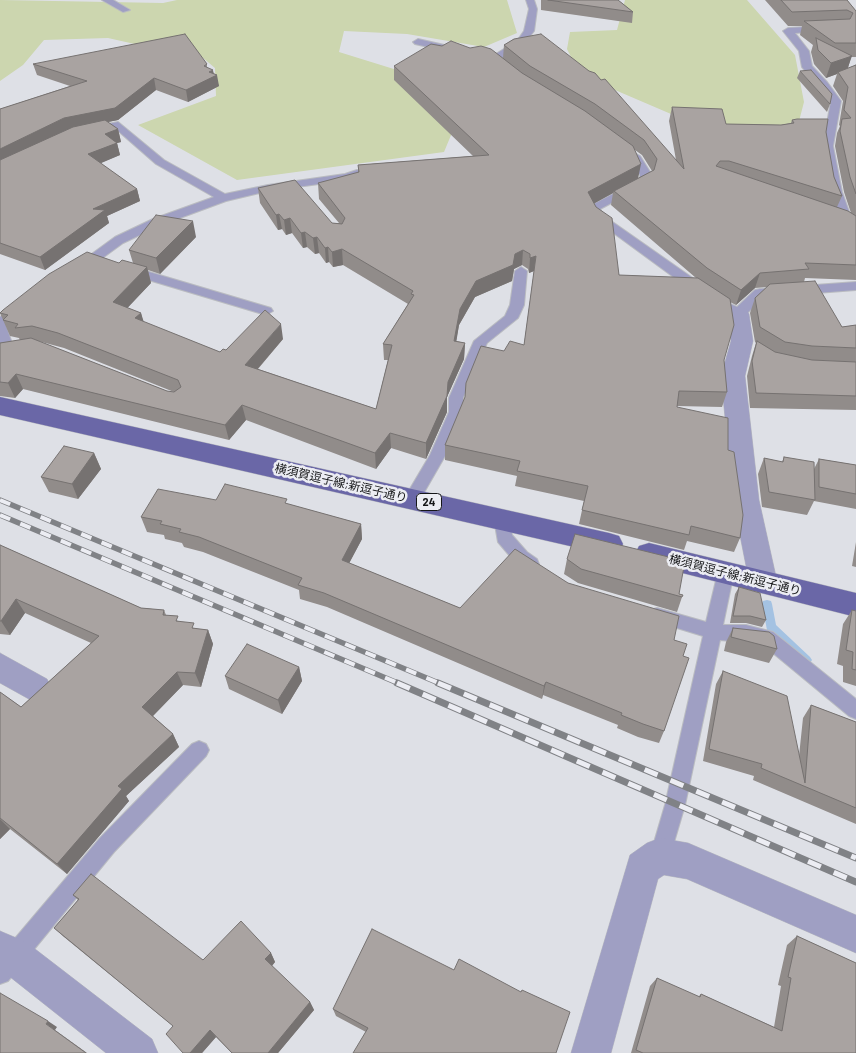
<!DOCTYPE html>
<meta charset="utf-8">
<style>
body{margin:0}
canvas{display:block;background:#dee0e6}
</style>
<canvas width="856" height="1053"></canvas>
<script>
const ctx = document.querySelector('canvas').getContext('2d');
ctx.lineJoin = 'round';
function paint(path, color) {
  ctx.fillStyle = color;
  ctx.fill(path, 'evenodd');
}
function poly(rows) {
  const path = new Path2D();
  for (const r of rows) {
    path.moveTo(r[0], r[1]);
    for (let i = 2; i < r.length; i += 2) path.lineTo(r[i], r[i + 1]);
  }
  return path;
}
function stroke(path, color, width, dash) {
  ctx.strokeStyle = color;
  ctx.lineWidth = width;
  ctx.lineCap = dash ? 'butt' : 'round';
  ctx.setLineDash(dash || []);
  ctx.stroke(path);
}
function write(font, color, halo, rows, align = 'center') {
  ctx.font = font + ' Barlow,"Noto Sans JP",sans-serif';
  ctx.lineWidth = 5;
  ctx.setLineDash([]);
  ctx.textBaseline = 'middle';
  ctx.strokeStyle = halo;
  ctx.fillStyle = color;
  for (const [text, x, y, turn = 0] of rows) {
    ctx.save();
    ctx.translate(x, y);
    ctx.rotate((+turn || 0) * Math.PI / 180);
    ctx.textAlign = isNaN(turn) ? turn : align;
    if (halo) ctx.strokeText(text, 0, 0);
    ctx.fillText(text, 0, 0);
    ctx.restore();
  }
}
paint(poly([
 [0,0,163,3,177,0,507,0,517,33,484,47,407,34,344,31,339,52,426,79,464,104,444,152,237,180,138,125,216,96,215,68,184,42,148,47,108,38,44,40,23,65,0,81],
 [625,0,747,0,795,55,804,102,797,129,756,131,671,114,580,75,567,49,570,32,617,30]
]), '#ccd6af');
paint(poly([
 [767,600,771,601,772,604,776,625,810,657,812,660,810,663,806,665,802,663,767,630,762,604,763,601,767,600]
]), '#a4c2e2');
const service = poly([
 [102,0,113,0,130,10,123,12,102,0],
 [526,0,534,0,537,9,534,31,523,45,497,61,491,61,491,57,517,41,524,31,529,9,526,0],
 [823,26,828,29,826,31,795,33,809,51,812,66,827,82,841,101,833,146,842,192,852,220,856,223,856,233,852,232,841,221,830,192,823,146,831,101,802,67,799,51,783,31,788,28,823,26],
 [418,39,453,47,455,49,450,52,415,44,413,42,418,39],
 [118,122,164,160,225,194,268,185,345,174,357,170,363,173,348,180,268,191,226,201,161,225,123,243,86,270,78,270,76,267,78,264,115,237,153,219,214,197,156,164,116,129,91,133,86,130,87,128,118,122],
 [626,148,640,156,652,175,651,182,600,209,604,216,704,286,705,289,704,292,694,292,593,218,588,208,590,206,640,180,640,175,632,160,621,151,626,148],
 [129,266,271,308,273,311,266,315,125,273,123,270,125,267,129,266],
 [521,267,527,271,524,305,518,318,487,343,470,379,463,398,463,412,445,456,418,503,412,505,406,503,404,499,430,455,449,412,449,398,474,341,505,316,510,305,515,271,521,267],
 [856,282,856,290,764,297,743,317,738,318,719,306,726,302,737,307,755,290,760,289,856,282],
 [20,304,27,308,6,326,15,352,0,362,0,317,20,304],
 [502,513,508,515,510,519,512,535,527,552,537,559,539,564,537,569,531,571,525,569,515,562,498,542,494,519,496,515,502,513],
 [726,565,732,567,734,572,723,625,746,625,773,632,856,699,856,719,849,716,762,644,720,640,685,805,670,856,667,863,660,866,653,863,650,856,665,805,703,636,651,620,648,615,651,610,657,608,706,622,718,572,720,567,726,565],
 [199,741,206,744,209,750,206,756,114,852,8,981,0,984,0,956,100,838,192,744,199,741]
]);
const minor = poly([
 [738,307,746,309,749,314,753,341,745,376,759,500,777,581,773,589,763,593,753,589,749,581,733,500,721,376,731,341,727,314,730,309,738,307],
 [0,653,47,679,52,689,47,699,36,703,0,683,0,653],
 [660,838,688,843,856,915,856,953,687,879,664,875,658,879,611,1053,571,1053,630,855,647,843,660,838],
 [0,931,26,942,152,1039,158,1053,106,1053,0,969,0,931]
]);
const primary = poly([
 [0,397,609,533,619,536,623,544,619,552,609,555,0,415,0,397],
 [649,543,856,593,856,617,639,562,635,554,639,546,649,543]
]);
stroke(service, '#babcc1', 2);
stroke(minor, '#babcc1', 1);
stroke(primary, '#babcc1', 1);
paint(service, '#9f9fc3');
paint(minor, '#9f9fc3');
paint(primary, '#6a67a7');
const railFar1 = poly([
 [0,500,441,684],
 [0,515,400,684]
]);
const rail = poly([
 [397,683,856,882],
 [438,683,856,858]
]);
stroke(railFar1, '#808286', 5.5);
stroke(rail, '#808286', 7);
stroke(railFar1, '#ecedf3', 4, [11]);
stroke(rail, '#ecedf3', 5, [14]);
paint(poly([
 [541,0,618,0,633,12,632,23,541,10],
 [765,0,847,0,856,11,856,57,851,57,848,68,856,65,856,280,805,278,804,282,842,327,856,325,856,410,750,408,747,376,752,356,756,343,755,342,750,313,755,298,767,287,755,288,736,305,730,302,724,360,727,392,722,407,677,406,677,407,728,450,740,538,734,552,687,541,684,550,579,524,584,501,515,486,517,476,445,460,445,445,465,398,466,383,504,351,524,345,534,271,529,273,528,269,522,265,514,269,512,281,475,297,459,325,456,341,465,343,464,359,447,397,447,412,426,459,391,448,376,469,246,420,229,440,23,389,15,398,0,396,0,343,20,340,19,338,10,336,0,313,119,263,133,263,129,250,196,237,160,274,148,270,151,283,127,308,141,313,143,322,220,352,226,350,283,339,258,369,376,409,388,360,384,360,383,344,408,304,343,265,333,267,329,262,326,263,319,253,315,254,307,247,303,248,292,233,286,235,282,229,278,230,260,203,258,188,332,223,339,223,319,199,318,183,358,173,358,165,473,156,394,80,394,66,442,46,470,48,503,58,504,45,514,39,676,160,669,121,672,107,726,124,781,125,791,123,792,120,826,132,834,177,842,196,837,207,851,213,844,192,835,146,837,133,840,126,839,125,843,101,833,86,837,74,826,78,814,64,811,52,813,45,800,35,802,26,788,26],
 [635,150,642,155,652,171,638,178],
 [613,193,611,205,696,278,619,275,594,203],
 [38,341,64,348,174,392,167,391],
 [33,64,207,64,207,67,214,73,219,86,188,102,156,90,118,120,108,122,118,129,121,142,117,143,120,155,100,163,137,189,140,201,107,216,109,223,45,270,0,254,0,109,70,86,37,75],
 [800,71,830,104,827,112,797,78],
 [94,453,101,469,78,499,49,492,41,477],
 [784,457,814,469,819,459,856,465,856,509,814,501,807,515,762,507,758,474,764,458,782,462],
 [288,504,361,524,362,539,349,563,460,608,568,583,674,640,683,656,664,731,659,743,638,737,617,728,618,725,543,695,542,699,327,607,300,599,299,590,203,552,184,547,182,543,165,539,164,535,147,532,141,517],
 [856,542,856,567,852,566],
 [0,545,141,608,164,610,166,615,180,622,196,629,208,630,213,644,201,687,183,685,153,716,173,734,179,747,126,796,129,801,67,874,10,829,0,839,0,692,21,707,91,643,25,613,10,635,0,634],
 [567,559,679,594,682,597,677,612,578,583,564,574],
 [739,587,766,620,762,627,746,623,730,623,735,594],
 [852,610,856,611,856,686,843,682,843,666,837,664,843,624],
 [733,628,777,649,769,663,724,651,726,642],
 [299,667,302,681,282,714,229,689,225,676],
 [723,671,799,756,803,718,811,705,856,722,856,824,753,780,754,776,703,761,716,684],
 [73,895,203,960,271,953,275,962,272,966,310,1002,314,1010,278,1053,232,1053,216,1037,202,1053,183,1053,173,1026,64,937,54,928,78,900],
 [797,936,856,963,856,1053,631,1053,650,986,657,978,698,997,701,994,774,1027,781,986,778,985,787,945],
 [333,1009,556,1053,366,1032,336,1016]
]), '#918c8a');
paint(poly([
 [852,56,847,70,838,72,837,74,826,78,831,63],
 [213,70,214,76,217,75,219,86,188,102,186,90,209,72],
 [154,78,156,90,118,120,68,130,0,164,0,149,64,118],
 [118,129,121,142,117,143,120,155,92,167,88,154,105,134],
 [641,164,638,179,614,191,613,193,586,208,588,192],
 [137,189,140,201,107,216,109,223,45,270,40,257,93,209],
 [279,214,282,229,278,230,276,215],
 [290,218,292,233,286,235,284,220],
 [193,221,196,237,160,274,156,258],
 [305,232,307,247,303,248,301,233],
 [317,237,319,253,315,254,313,238],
 [328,247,329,262,326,263,325,248],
 [342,249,343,265,333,267,332,252],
 [523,250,522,265,514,269,512,281,475,297,459,325,454,356,454,341,460,309,476,281,515,254],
 [536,256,534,271,529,273,530,258],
 [147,267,151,283,118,318,113,302],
 [760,273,755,288,736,305,741,290],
 [141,313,146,329,135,318],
 [281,324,283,339,248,380,245,365],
 [465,343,464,359,447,397,447,412,426,459,426,443,448,382],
 [16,374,23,389,15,398,8,383],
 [242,405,246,420,229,440,225,425],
 [390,433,391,448,376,469,375,453],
 [94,453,101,469,78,499,72,484],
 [361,524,362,539,343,575,342,560],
 [16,599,25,613,10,635,1,621],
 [208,630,213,644,201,687,195,673],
 [299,667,302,681,282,714,278,700],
 [177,672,183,685,149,720,142,707],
 [546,682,543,695,542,699,544,686],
 [173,734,179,747,126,796,129,801,67,874,57,864,118,786],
 [0,819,10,829,0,839],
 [271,953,275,962,270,968,265,959],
 [310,1002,314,1010,278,1053,268,1053],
 [48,1021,57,1027,55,1030,87,1053,86,1053,46,1024],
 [210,1030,216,1037,202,1053,190,1053]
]), '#767271');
const building = poly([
 [548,0,618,0,633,12,548,0],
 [781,0,847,0,856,11,856,43,835,43,804,21,850,19,853,13,847,10,792,12,781,0],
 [185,34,207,64,204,66,213,70,209,72,217,75,186,90,154,78,115,108,64,118,0,149,0,109,87,81,33,64,185,34],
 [541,34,589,71,595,73,601,80,605,79,684,169,672,107,722,109,726,124,781,125,794,123,792,120,797,119,828,119,826,132,834,177,842,196,729,161,720,161,716,166,848,211,856,216,856,265,805,263,809,269,760,273,741,290,707,268,614,191,654,170,657,159,644,140,595,104,530,66,504,45,514,39,541,34],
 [816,38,852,56,831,63,818,50,816,38],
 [451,41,470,48,481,46,491,49,522,73,585,111,633,146,641,164,588,192,596,207,612,218,619,275,698,278,730,299,734,325,724,360,727,392,679,391,677,407,728,418,728,450,734,452,743,515,740,538,691,526,689,535,582,510,588,486,517,471,520,461,445,445,465,397,466,383,481,346,504,351,510,341,524,345,536,256,530,258,530,254,523,250,515,254,513,265,476,281,460,309,454,341,465,343,448,382,447,396,426,443,390,433,375,453,242,405,225,425,16,374,8,383,0,382,0,343,31,338,167,391,174,392,181,387,178,380,58,333,32,326,15,328,18,324,3,320,8,315,0,313,3,310,49,274,87,252,119,263,122,260,147,267,113,302,141,313,135,318,220,352,223,349,226,350,265,310,281,324,245,365,376,409,392,345,383,344,414,295,411,294,413,291,342,249,332,252,328,247,325,248,317,237,313,238,305,232,301,233,290,218,284,220,279,214,276,215,258,188,295,180,332,223,342,224,345,218,318,183,359,172,358,165,489,155,394,66,431,44,442,46,451,41],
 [856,65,856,194,850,177,840,131,842,119,851,118,844,110,848,87,838,72,856,65],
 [811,70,832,94,830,104,800,71,811,70],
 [105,120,118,129,105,134,117,143,88,154,137,189,93,209,105,210,40,257,0,243,0,160,73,127,105,120],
 [156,215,193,221,156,258,129,250,156,215],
 [815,281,842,327,856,325,856,348,812,346,785,342,760,327,755,298,770,284,815,281],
 [757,341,775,352,812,360,856,362,856,396,756,393,752,361,757,341],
 [64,446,94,453,72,484,41,477,64,446],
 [784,457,814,462,815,500,769,492,764,458,783,462,784,457],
 [819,459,856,465,856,494,819,487,819,459],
 [225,484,287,499,285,503,361,524,342,560,460,608,515,549,568,583,679,616,674,640,687,644,683,656,689,658,664,731,643,724,621,715,622,713,546,682,544,686,324,593,298,585,302,578,199,537,179,532,181,529,160,524,162,521,141,517,158,489,216,500,225,484],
 [575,534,685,561,679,594,683,595,682,597,581,569,567,559,575,534],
 [0,545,141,608,164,610,163,615,178,616,176,621,194,623,192,628,208,630,195,673,177,672,142,707,173,734,118,786,122,789,57,864,0,818,0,692,21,707,99,636,16,599,1,621,0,621,0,545],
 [739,587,760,593,766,620,750,616,733,616,739,587],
 [852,610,856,611,856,670,852,669,853,652,846,650,852,610],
 [733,628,769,632,774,636,777,649,731,637,733,628],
 [247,644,299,667,278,700,225,676,247,644],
 [723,671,787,696,805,783,811,705,856,722,856,808,761,768,762,764,709,749,723,671],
 [91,874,203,960,241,921,271,953,265,959,310,1002,268,1053,232,1053,210,1030,190,1053,183,1053,166,1034,173,1026,54,928,79,899,73,895,91,874],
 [372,929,454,970,459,959,521,992,522,990,570,1012,556,1053,353,1053,368,1028,333,1009,372,929],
 [797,936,856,963,856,1053,643,1053,636,1050,657,978,700,997,701,994,782,1031,791,978,788,977,797,936],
 [0,993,48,1021,46,1024,86,1053,0,1053,0,993]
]);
paint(building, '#a9a3a1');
stroke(building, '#767271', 1);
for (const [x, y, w] of [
 [429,502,25]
]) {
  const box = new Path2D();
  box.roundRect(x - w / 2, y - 8.5, w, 17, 4);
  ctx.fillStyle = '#ecedf3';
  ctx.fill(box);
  stroke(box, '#151618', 1);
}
write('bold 11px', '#151618', null, [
 ["24",429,502]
]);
write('12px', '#151618', '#ecedf3', [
 ["横須賀逗子線;新逗子通り",341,483,13],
 ["横須賀逗子線;新逗子通り",735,575,14]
]);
</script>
